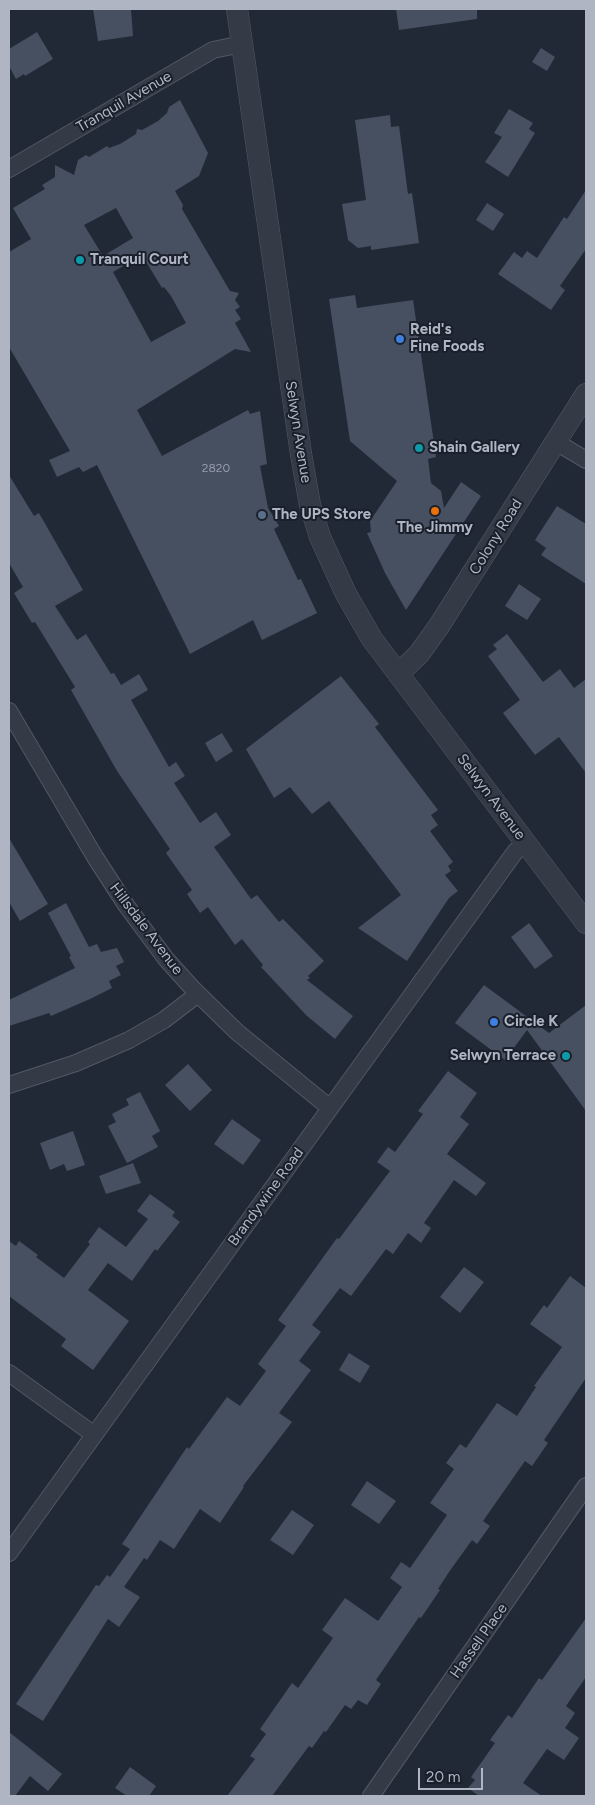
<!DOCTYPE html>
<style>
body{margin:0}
#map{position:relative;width:595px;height:1805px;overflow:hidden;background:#212936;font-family:Figtree,sans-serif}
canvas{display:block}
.frame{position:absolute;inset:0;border:10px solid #afb5c3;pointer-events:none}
.scale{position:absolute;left:418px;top:1768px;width:65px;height:22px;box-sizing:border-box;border:2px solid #afb5c3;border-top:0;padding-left:6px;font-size:15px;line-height:18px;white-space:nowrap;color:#afb5c3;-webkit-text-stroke:4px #1a202b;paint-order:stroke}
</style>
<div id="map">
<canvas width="595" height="1805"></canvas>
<div class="frame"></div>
<div class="scale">20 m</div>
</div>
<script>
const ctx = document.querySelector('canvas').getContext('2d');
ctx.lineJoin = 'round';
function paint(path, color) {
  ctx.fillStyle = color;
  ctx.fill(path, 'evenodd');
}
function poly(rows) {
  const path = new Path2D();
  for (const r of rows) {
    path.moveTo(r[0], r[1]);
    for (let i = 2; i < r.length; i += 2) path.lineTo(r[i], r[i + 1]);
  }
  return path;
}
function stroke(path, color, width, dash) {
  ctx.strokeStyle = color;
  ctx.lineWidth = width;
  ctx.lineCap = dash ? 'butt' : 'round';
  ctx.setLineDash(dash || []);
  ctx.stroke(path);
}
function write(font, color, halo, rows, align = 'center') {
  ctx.font = font + ' Figtree,sans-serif';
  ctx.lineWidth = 4;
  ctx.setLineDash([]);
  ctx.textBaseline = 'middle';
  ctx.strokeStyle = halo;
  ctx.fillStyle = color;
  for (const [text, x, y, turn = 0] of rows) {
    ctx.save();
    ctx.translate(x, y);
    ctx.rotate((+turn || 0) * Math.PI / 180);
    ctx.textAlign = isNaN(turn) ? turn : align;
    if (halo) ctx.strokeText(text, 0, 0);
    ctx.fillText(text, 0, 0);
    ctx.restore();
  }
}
paint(poly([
 [93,9,131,9,133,36,98,41],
 [396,9,477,9,477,19,399,30],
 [37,32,53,59,25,76,24,74,16,79,9,66,9,49],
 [541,48,555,57,547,71,532,62],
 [180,100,208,153,199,176,175,191,183,205,182,209,230,291,239,293,235,300,240,307,235,310,241,319,235,323,251,352,235,349,137,410,162,456,248,410,250,414,260,411,267,464,260,466,268,508,279,526,274,529,298,580,301,579,317,613,262,640,253,620,190,654,97,465,83,472,79,467,57,477,49,460,70,451,9,347,9,252,31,239,13,208,45,189,42,185,55,177,55,165,74,175,78,160,86,155,89,157,107,146,109,148,120,144,136,134,137,129,142,130,158,121,167,113,169,107],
 [116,208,133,238,103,256,84,225],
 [142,255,162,288,164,287,171,296,186,323,151,342,113,272],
 [509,109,533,123,529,129,535,133,508,177,485,162,502,137,494,133],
 [390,115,391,127,399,126,408,194,412,193,419,243,371,250,371,246,358,248,348,240,342,204,366,200,355,120],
 [586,190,586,249,560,286,565,290,551,310,498,274,514,252,522,258,527,251,537,258,564,217,567,219],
 [487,203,504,214,493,231,476,220],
 [355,295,357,308,413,300,436,457,428,459,431,483,441,491,444,508,461,482,481,496,406,610,385,573,367,533,371,532,370,521,397,481,350,441,329,299],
 [9,475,34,516,39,513,83,590,55,606,77,640,86,634,111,674,114,673,121,685,139,674,148,690,131,700,169,767,176,762,185,776,174,783,200,823,216,812,231,835,214,847,251,899,257,895,279,922,283,919,324,961,308,976,310,978,307,980,353,1016,335,1039,307,1016,261,967,263,965,242,939,235,945,208,907,200,913,187,894,192,890,166,853,170,849,117,771,71,690,75,687,35,622,32,623,14,593,23,587,9,563],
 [557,506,586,524,586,584,541,555,546,548,535,540],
 [519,584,541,599,527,620,505,606],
 [507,634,543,682,560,669,574,688,586,679,586,773,559,737,535,755,503,713,520,700,488,656,497,649,493,645],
 [341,676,379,724,375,727,438,810,431,815,438,825,430,831,453,862,448,866,451,871,445,875,458,891,449,898,407,961,358,928,401,895,329,801,312,814,290,787,274,798,246,749],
 [222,733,233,751,216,762,205,743],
 [9,838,48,904,20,921,9,902],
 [66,903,89,947,97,944,101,952,117,948,124,962,116,966,121,975,109,981,112,988,90,999,51,1016,49,1013,9,1026,9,1000,75,968,69,957,71,956,48,913],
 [529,923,553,956,535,969,511,937],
 [484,985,549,1033,586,1005,586,1111,527,1030,505,1060,455,1023],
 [188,1064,212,1090,190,1111,165,1085],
 [448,1071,477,1093,460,1117,469,1124,447,1154,486,1183,476,1196,454,1180,424,1223,431,1228,421,1243,408,1233,393,1254,386,1249,351,1296,340,1288,312,1325,321,1332,299,1361,311,1370,279,1413,292,1422,243,1486,244,1487,220,1523,200,1509,174,1549,160,1540,147,1560,144,1558,124,1587,140,1597,119,1627,108,1619,43,1721,16,1704,96,1585,99,1586,107,1575,110,1577,130,1549,122,1544,187,1447,189,1449,227,1397,240,1406,266,1371,258,1364,286,1326,278,1320,337,1238,339,1239,390,1171,377,1162,388,1147,395,1152,423,1114,418,1111],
 [140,1092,160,1131,152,1136,158,1147,127,1163,108,1126,116,1122,112,1114,129,1105,126,1099],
 [232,1119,261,1140,243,1165,214,1144],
 [73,1131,85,1165,67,1171,64,1164,50,1170,40,1143],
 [133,1163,141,1183,106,1194,99,1176],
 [150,1194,175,1212,172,1216,180,1222,157,1251,155,1249,132,1281,108,1263,88,1290,129,1321,93,1370,61,1346,66,1339,9,1296,9,1241,16,1246,19,1241,38,1255,36,1257,64,1278,90,1244,88,1242,99,1227,126,1247,148,1219,137,1211],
 [464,1267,484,1282,460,1313,440,1297],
 [570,1276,586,1288,586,1378,544,1440,548,1443,532,1466,525,1461,483,1521,490,1526,477,1544,472,1540,449,1572,438,1589,440,1590,421,1618,419,1617,376,1680,381,1684,367,1705,358,1700,351,1709,345,1705,326,1732,324,1731,312,1748,309,1746,272,1796,227,1796,255,1759,250,1756,266,1734,260,1729,292,1683,298,1688,333,1638,322,1630,345,1598,378,1621,402,1587,390,1578,401,1562,410,1568,447,1515,430,1503,454,1469,446,1463,460,1444,466,1448,497,1403,517,1416,536,1387,534,1386,562,1347,530,1324,544,1305,547,1308],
 [349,1353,370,1366,360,1383,339,1370],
 [367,1481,396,1501,379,1524,351,1505],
 [292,1510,314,1525,293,1555,270,1540],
 [586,1618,586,1677,566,1706,575,1713,565,1728,579,1738,564,1760,547,1749,523,1783,542,1796,479,1796,468,1788,475,1780,471,1777,495,1743,490,1740,508,1715,512,1718,539,1678,542,1680],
 [9,1732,62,1774,48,1791,30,1776,15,1796,9,1796],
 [130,1767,156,1786,149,1796,127,1796,115,1788]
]), '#475060');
const minor = poly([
 [9,169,213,50,242,44],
 [556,442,586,460],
 [9,711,95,857,126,905,166,959,194,990,237,1032,330,1108],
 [9,1085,76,1063,129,1040,164,1020,198,994],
 [9,1373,93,1434],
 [9,1553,515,852,526,842],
 [371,1796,586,1486]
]);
const tertiary = poly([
 [237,9,301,454,310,505,320,537,346,594,372,639,586,923],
 [398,674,419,654,439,626,586,394]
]);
stroke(minor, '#525864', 18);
stroke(tertiary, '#525864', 22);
stroke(minor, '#343b46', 16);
stroke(tertiary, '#343b46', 21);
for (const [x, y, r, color] of [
 [80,260,5,"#0f9aa8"],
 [400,339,5,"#3f7fe0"],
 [419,448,5,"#0f9aa8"],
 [435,511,5,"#e8710a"],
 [262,515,5,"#5c6f8a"],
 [494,1022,5,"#3f7fe0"],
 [566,1056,5,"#0f9aa8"]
]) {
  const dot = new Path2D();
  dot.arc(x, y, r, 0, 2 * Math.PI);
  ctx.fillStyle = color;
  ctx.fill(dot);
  stroke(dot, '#1a202b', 2);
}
write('12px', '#959caa', null, [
 ["2820",216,468]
]);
write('15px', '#afb5c3', '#1a202b', [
 ["Tranquil Avenue",124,102,-30],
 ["Selwyn Avenue",298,432,81],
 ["Colony Road",496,537,-58],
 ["Selwyn Avenue",491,797,53],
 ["Hillsdale Avenue",146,929,53],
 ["Brandywine Road",266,1197,-54],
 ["Hassell Place",479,1641,-55]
]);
write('bold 15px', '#afb5c3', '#1a202b', [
 ["Tranquil Court",90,260],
 ["Reid's",410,330],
 ["Fine Foods",410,347],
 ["Shain Gallery",429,448],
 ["The UPS Store",272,515],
 ["The Jimmy",435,528,"center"],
 ["Circle K",504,1022],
 ["Selwyn Terrace",556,1056,"right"]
], 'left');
</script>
